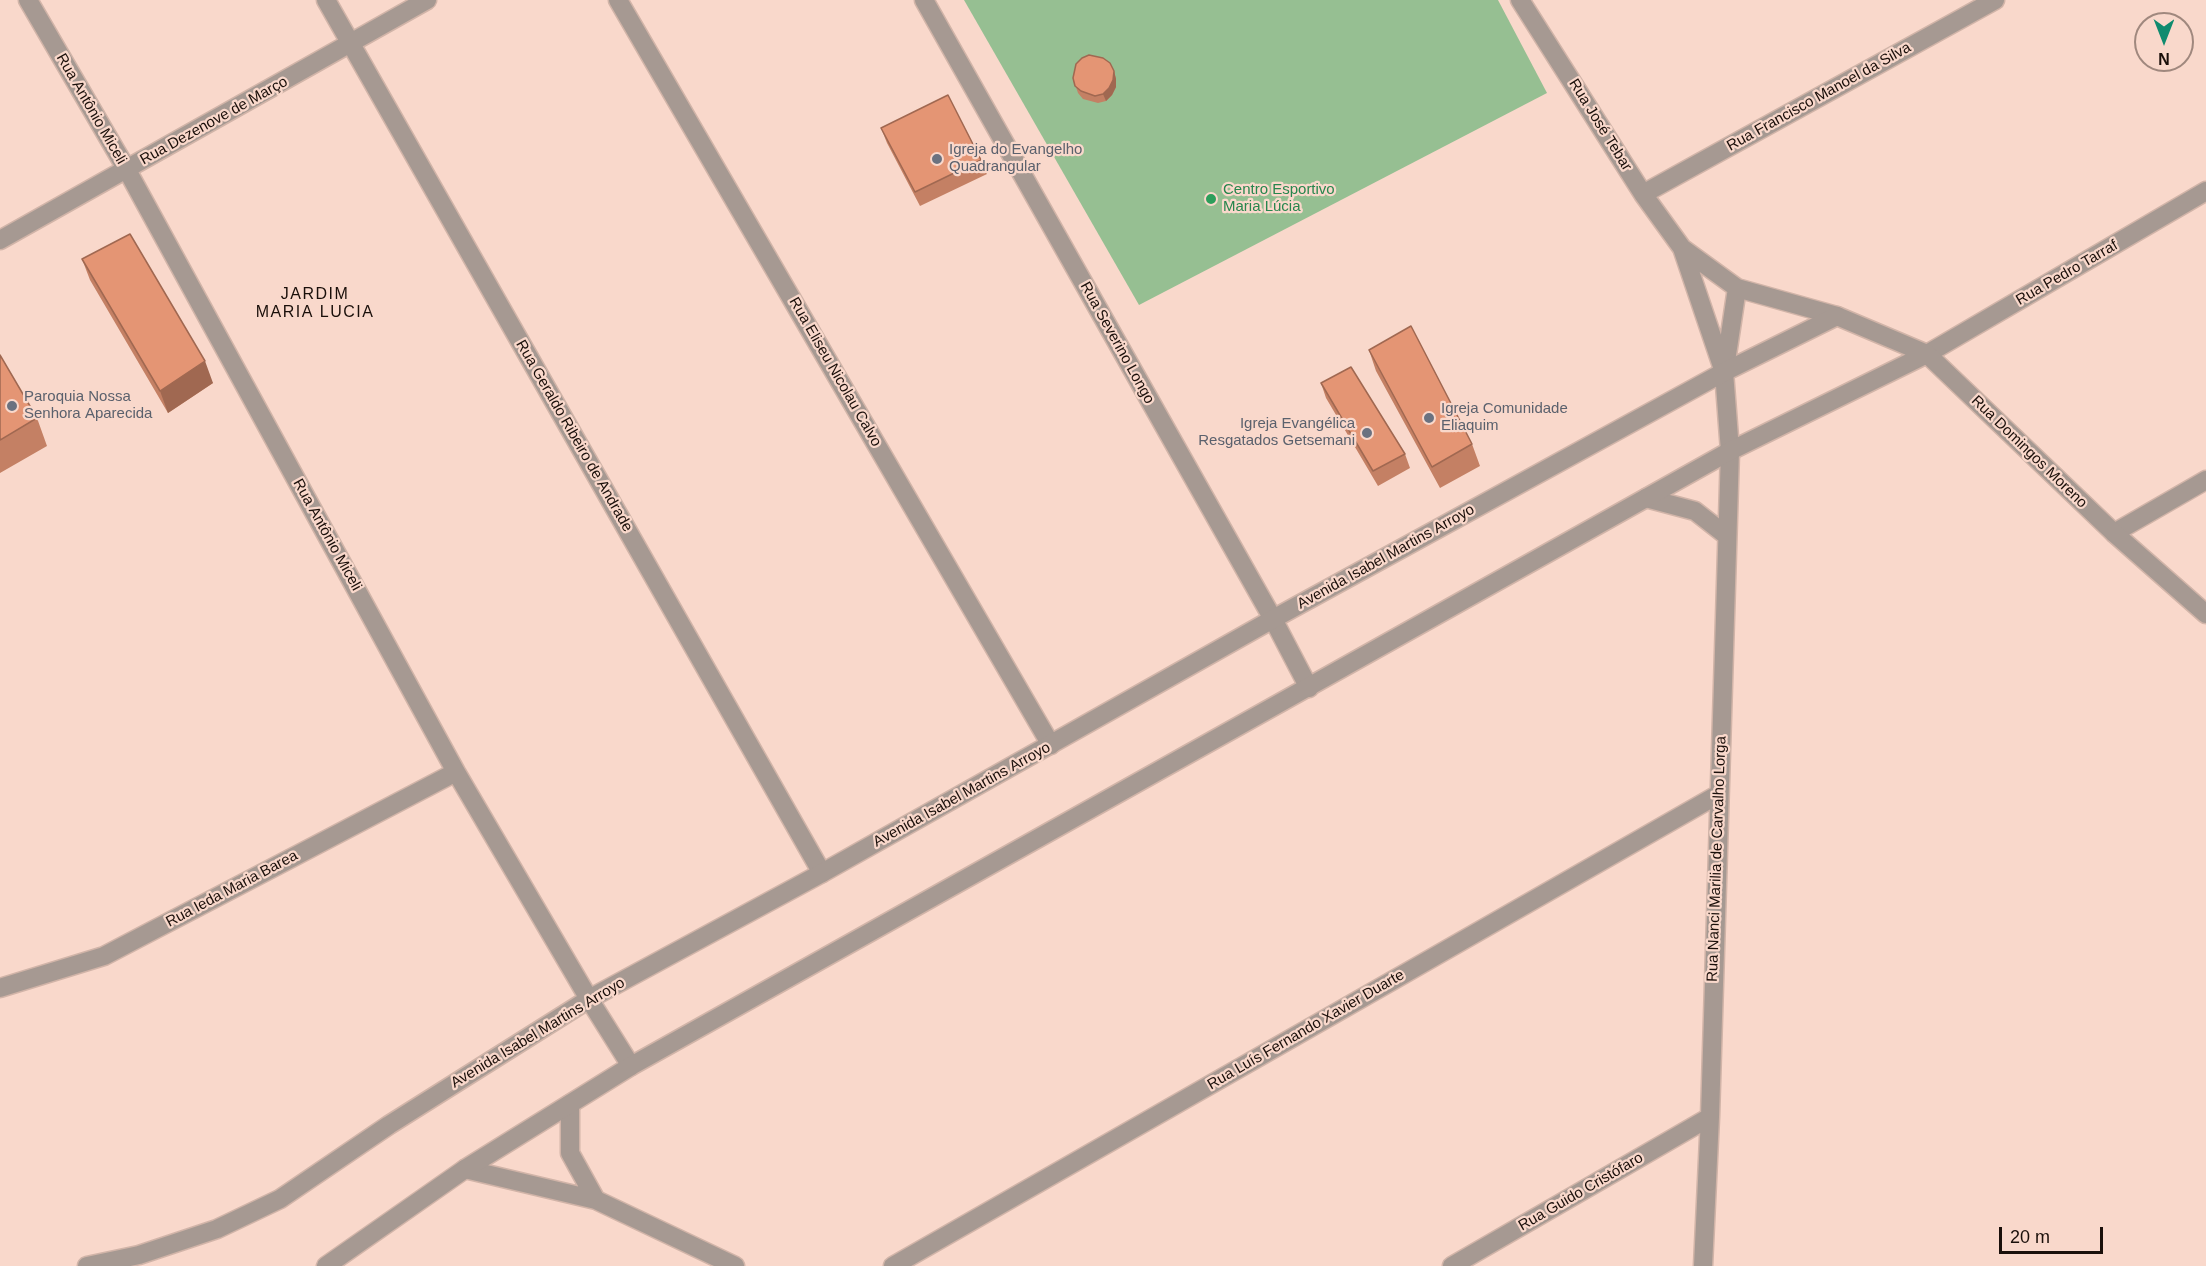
<!DOCTYPE html>
<meta charset="utf-8">
<style>
body{margin:0}
#map{position:relative;width:2206px;height:1266px;overflow:hidden;background:#f9d8cb;font-family:Helvetica,sans-serif}
canvas{display:block}
.north{position:absolute;left:2134px;top:12px;width:60px;height:60px;box-sizing:border-box;background:#f9d8cb;border:2px solid #a0887e;border-radius:50%;rotate:180deg;font-size:16px;font-weight:700;line-height:24px;text-align:center;color:#1a0f0a}
.north::after{content:'';display:block;margin:auto;width:21px;height:27px;background:#108b6f;clip-path:polygon(50% 0,100% 100%,50% 72%,0 100%)}
.scale{position:absolute;left:1999px;top:1227px;width:104px;height:27px;box-sizing:border-box;border:3px solid #1a0f0a;border-top:0;padding-left:8px;font-size:18px;line-height:21px;white-space:nowrap;color:#1a0f0a;-webkit-text-stroke:4px #f9d8cb;paint-order:stroke}
</style>
<div id="map">
<canvas width="2206" height="1266"></canvas>
<div class="north">N</div>
<div class="scale">20 m</div>
</div>
<script>
const ctx = document.querySelector('canvas').getContext('2d');
ctx.lineJoin = 'round';
function paint(path, color) {
  ctx.fillStyle = color;
  ctx.fill(path, 'evenodd');
}
function poly(rows) {
  const path = new Path2D();
  for (const r of rows) {
    path.moveTo(r[0], r[1]);
    for (let i = 2; i < r.length; i += 2) path.lineTo(r[i], r[i + 1]);
  }
  return path;
}
function stroke(path, color, width, dash) {
  ctx.strokeStyle = color;
  ctx.lineWidth = width;
  ctx.lineCap = dash ? 'butt' : 'round';
  ctx.setLineDash(dash || []);
  ctx.stroke(path);
}
function write(font, color, halo, rows, align = 'center') {
  ctx.font = font + ' Helvetica,sans-serif';
  ctx.lineWidth = 4.5;
  ctx.setLineDash([]);
  ctx.textBaseline = 'middle';
  ctx.strokeStyle = halo;
  ctx.fillStyle = color;
  for (const [text, x, y, turn = 0] of rows) {
    ctx.save();
    ctx.translate(x, y);
    ctx.rotate((+turn || 0) * Math.PI / 180);
    ctx.textAlign = isNaN(turn) ? turn : align;
    if (halo) ctx.strokeText(text, 0, 0);
    ctx.fillText(text, 0, 0);
    ctx.restore();
  }
}
paint(poly([
 [964,0,1498,0,1547,93,1139,305]
]), '#96bf92');
const minor = poly([
 [28,0,127,170,456,772,589,999,631,1066],
 [326,0,822,873],
 [618,0,1051,745],
 [924,0,1273,619,1309,688],
 [1520,0,1643,194,1682,248,1724,372,1730,451,1710,1117,1703,1266],
 [1643,194,1995,0],
 [0,240,427,0],
 [1682,248,1737,288,1837,316],
 [1927,354,2206,191],
 [1725,368,1737,288],
 [1646,498,1695,511,1727,536],
 [2114,533,2206,480],
 [0,988,104,956,456,772],
 [570,1104,570,1153,596,1200],
 [465,1169,596,1200,735,1266],
 [893,1266,1719,794],
 [1452,1266,1710,1117]
]);
const tertiary = poly([
 [87,1266,139,1255,217,1229,280,1199,389,1125,589,999,822,873,1273,619,1724,372,1837,316,1927,354,2114,533,2206,614],
 [326,1266,465,1169,631,1066,1730,451,1927,354]
]);
stroke(minor, '#d1b4a8', 21);
stroke(tertiary, '#d1b4a8', 21);
stroke(minor, '#a69992', 18);
stroke(tertiary, '#a69992', 18);
paint(poly([
 [1114,71,1116,79,1116,87,1112,95,1106,101,1098,103,1083,99,1078,93,1073,78],
 [881,128,981,160,987,174,920,206,887,143],
 [82,259,213,383,168,413,90,280],
 [1369,350,1472,444,1480,466,1440,488,1376,371],
 [0,355,37,418,47,446,0,473],
 [1321,383,1405,454,1410,468,1378,486,1326,398]
]), '#c48064');
paint(poly([
 [1114,71,1116,79,1116,87,1112,95,1106,101,1103,94],
 [205,361,213,383,168,413,160,391]
]), '#a06851');
const building = poly([
 [1089,55,1103,58,1110,63,1114,71,1113,80,1109,88,1103,94,1095,96,1081,91,1075,86,1073,78,1076,64,1082,58,1089,55],
 [948,95,981,160,915,192,881,128,948,95],
 [130,234,205,361,160,391,82,259,130,234],
 [1411,326,1472,444,1432,467,1369,350,1411,326],
 [0,355,37,418,0,440,0,355],
 [1351,367,1405,454,1373,471,1321,383,1351,367]
]);
paint(building, '#e49574');
stroke(building, '#a06851', 1.5);
for (const [x, y, r, color] of [
 [937,159,6,"#6b7280"],
 [1211,199,6,"#2e9e5b"],
 [12,406,6,"#6b7280"],
 [1429,418,6,"#6b7280"],
 [1367,433,6,"#6b7280"]
]) {
  const dot = new Path2D();
  dot.arc(x, y, r, 0, 2 * Math.PI);
  ctx.fillStyle = color;
  ctx.fill(dot);
  stroke(dot, '#f9d8cb', 2);
}
write('15px', '#1a0f0a', '#f9d8cb', [
 ["Rua Francisco Manoel da Silva",1819,97,-29],
 ["Rua Antônio Miceli",91,109,60],
 ["Rua Dezenove de Março",214,121,-29],
 ["Rua José Tebar",1600,125,58],
 ["Rua Pedro Tarraf",2067,273,-30],
 ["Rua Severino Longo",1117,343,61],
 ["Rua Eliseu Nicolau Calvo",835,372,60],
 ["Rua Geraldo Ribeiro de Andrade",574,436,60],
 ["Rua Domingos Moreno",2029,452,44],
 ["Rua Antônio Miceli",327,535,61],
 ["Avenida Isabel Martins Arroyo",1386,557,-29],
 ["Avenida Isabel Martins Arroyo",962,795,-29],
 ["Rua Nanci Marilia de Carvalho Lorga",1717,859,-88],
 ["Rua Ieda Maria Barea",232,889,-28],
 ["Rua Luís Fernando Xavier Duarte",1306,1030,-30],
 ["Avenida Isabel Martins Arroyo",538,1033,-31],
 ["Rua Guido Cristófaro",1581,1192,-30]
]);
write('15px', '#5b616d', '#f9d8cb', [
 ["Igreja do Evangelho",949,150],
 ["Quadrangular",949,167],
 ["Paroquia Nossa",24,397],
 ["Senhora Aparecida",24,414],
 ["Igreja Comunidade",1441,409],
 ["Eliaquim",1441,426],
 ["Igreja Evangélica",1355,424,"right"],
 ["Resgatados Getsemani",1355,441,"right"]
], 'left');
write('15px', '#27864d', '#f9d8cb', [
 ["Centro Esportivo",1223,190],
 ["Maria Lúcia",1223,207]
], 'left');
ctx.letterSpacing = '1.5px';
write('16px', '#1a0f0a', '#f9d8cb', [
 ["JARDIM",315,295],
 ["MARIA LUCIA",315,313]
]);
ctx.letterSpacing = '0px';
</script>
